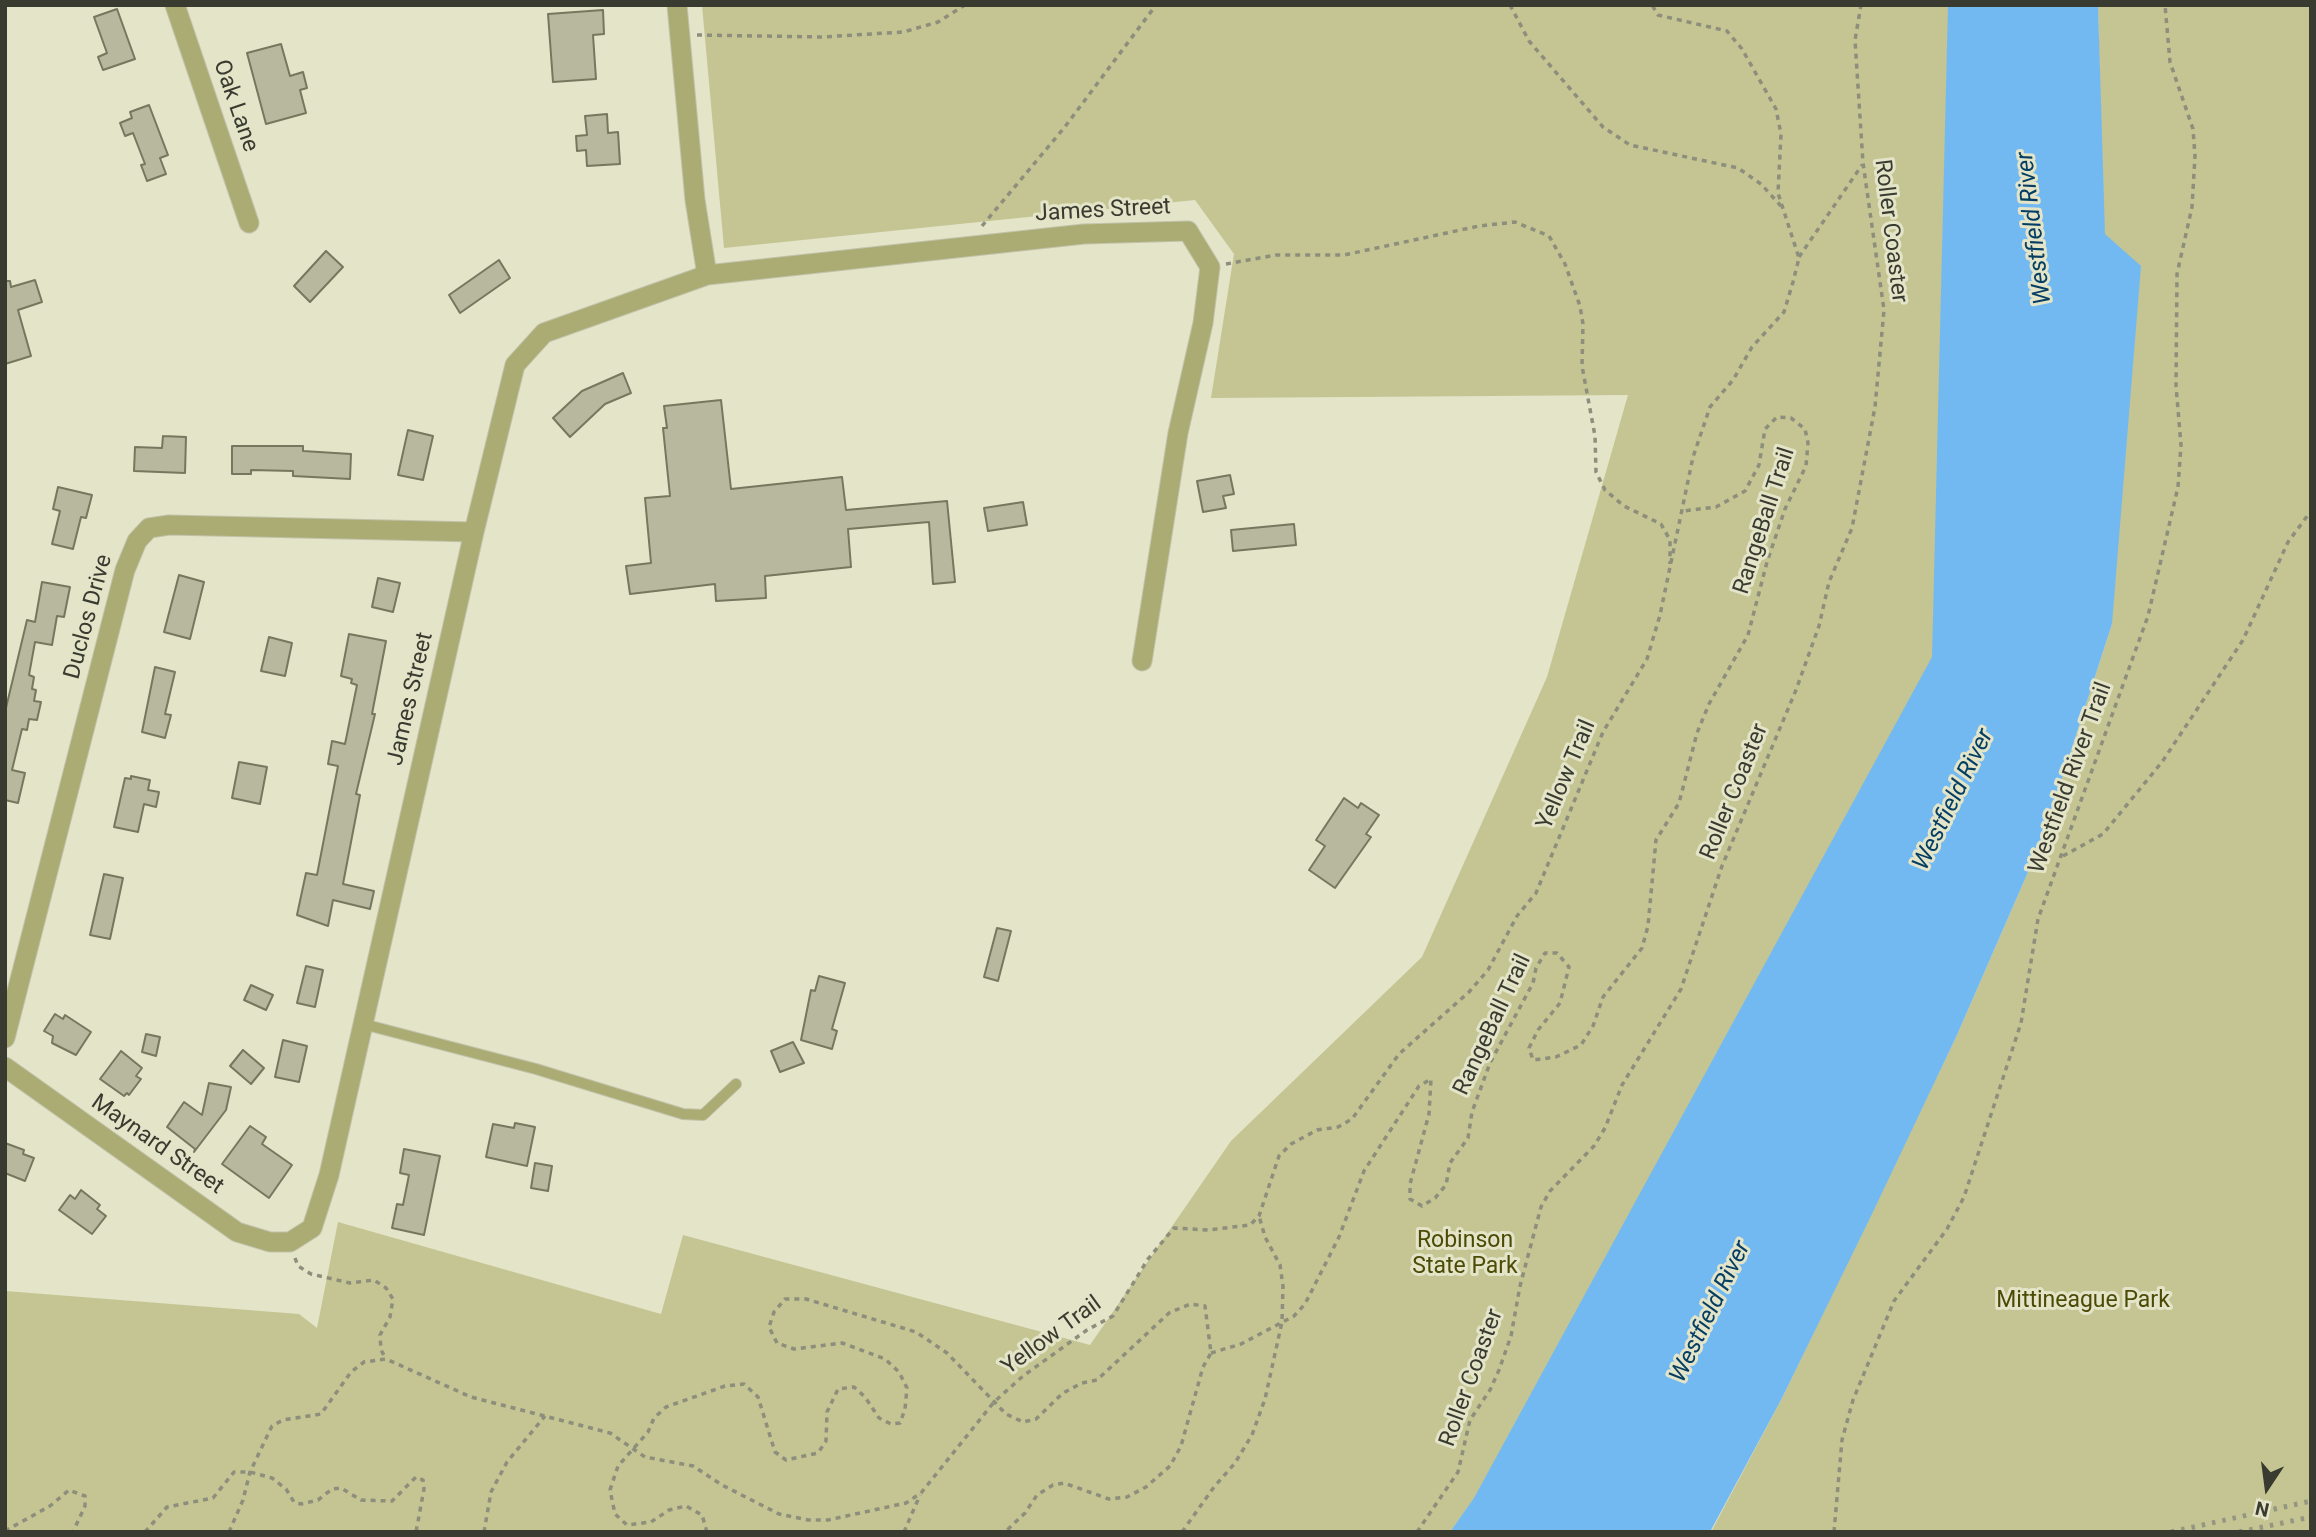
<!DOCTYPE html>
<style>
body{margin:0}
#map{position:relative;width:2316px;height:1537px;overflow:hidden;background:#e3e4c8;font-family:Roboto,sans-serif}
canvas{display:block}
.frame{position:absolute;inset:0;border:7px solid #3a3b30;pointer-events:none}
.north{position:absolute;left:2232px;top:1453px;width:70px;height:70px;-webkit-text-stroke:5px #e3e4c8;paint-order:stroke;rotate:193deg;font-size:19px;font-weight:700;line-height:28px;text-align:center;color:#3a3b30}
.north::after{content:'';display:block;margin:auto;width:24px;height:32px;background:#3a3b30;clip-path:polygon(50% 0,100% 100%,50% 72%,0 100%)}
</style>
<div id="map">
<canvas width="2316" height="1537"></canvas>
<div class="frame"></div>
<div class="north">N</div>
</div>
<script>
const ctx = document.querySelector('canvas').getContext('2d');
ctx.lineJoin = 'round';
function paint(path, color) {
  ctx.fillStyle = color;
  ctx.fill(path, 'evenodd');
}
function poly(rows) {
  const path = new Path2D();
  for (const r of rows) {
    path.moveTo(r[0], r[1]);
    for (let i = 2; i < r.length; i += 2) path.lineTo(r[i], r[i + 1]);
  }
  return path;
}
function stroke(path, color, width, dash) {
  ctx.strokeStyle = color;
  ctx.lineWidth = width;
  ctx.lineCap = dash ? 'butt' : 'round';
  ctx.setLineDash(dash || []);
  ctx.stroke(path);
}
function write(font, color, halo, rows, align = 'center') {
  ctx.font = font + ' Roboto,sans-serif';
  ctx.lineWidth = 6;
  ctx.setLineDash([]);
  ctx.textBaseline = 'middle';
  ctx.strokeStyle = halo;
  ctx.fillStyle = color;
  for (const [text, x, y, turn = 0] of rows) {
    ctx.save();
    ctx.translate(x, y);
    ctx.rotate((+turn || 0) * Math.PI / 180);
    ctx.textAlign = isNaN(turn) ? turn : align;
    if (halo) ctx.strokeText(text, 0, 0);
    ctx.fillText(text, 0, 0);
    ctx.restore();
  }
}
paint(poly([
 [702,5,2029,5,2036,507,1474,1499,1450,1532,5,1532,5,1291,299,1314,317,1328,338,1222,661,1314,683,1235,1090,1345,1231,1141,1422,957,1547,677,1628,395,1211,398,1234,254,1195,200,724,248],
 [2098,5,2311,5,2311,1532,1711,1532,1781,1400,1957,1035,2042,840,2112,624]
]), '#c4c593');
paint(poly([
 [1948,5,2098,5,2105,234,2141,266,2112,624,2042,840,1957,1035,1871,1216,1781,1400,1710,1532,1450,1532,1474,1498,1932,657]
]), '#72b9f2');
const building = poly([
 [117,9,135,59,103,70,98,57,107,53,94,17,117,9],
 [603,10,604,34,593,35,596,79,553,82,548,14,603,10],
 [281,44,290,76,303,72,307,88,300,90,306,113,266,124,247,53,281,44],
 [149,105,168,155,160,158,166,174,147,181,141,165,145,164,133,133,125,136,120,123,132,118,130,112,149,105],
 [607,114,608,133,618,132,620,164,587,166,586,150,577,151,576,136,587,135,585,116,607,114],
 [326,251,343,267,310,302,294,286,326,251],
 [499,260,510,278,460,313,449,295,499,260],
 [35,280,42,302,18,310,31,356,5,364,5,281,10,281,11,287,35,280],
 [623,373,631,393,605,404,570,437,553,418,582,391,623,373],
 [721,400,731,489,842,477,846,510,947,501,955,582,933,584,929,522,848,529,851,567,765,576,766,598,716,601,715,584,630,594,626,566,651,563,645,498,670,496,663,428,667,428,664,406,721,400],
 [408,430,433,436,423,480,398,475,408,430],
 [163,436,186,437,185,473,134,471,135,447,162,448,163,436],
 [232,446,303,446,303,451,351,454,350,479,293,476,293,471,251,470,251,474,232,474,232,446],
 [1230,475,1234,494,1223,496,1226,508,1203,512,1197,481,1230,475],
 [58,487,92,495,86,518,81,517,73,549,52,544,60,511,53,509,58,487],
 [1023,502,1027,525,988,531,984,508,1023,502],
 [1294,524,1296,545,1233,551,1231,530,1294,524],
 [179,575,204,582,190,639,164,632,179,575],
 [378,578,400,583,393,612,372,607,378,578],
 [42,582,70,587,64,617,57,616,52,645,35,642,29,675,34,677,32,689,36,690,34,701,41,702,37,720,29,719,27,730,22,729,12,770,25,773,18,803,5,800,5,712,27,620,35,622,42,582],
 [349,634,386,641,372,714,375,714,356,794,360,795,343,884,374,891,370,909,333,900,328,926,297,915,306,873,317,875,338,766,328,764,332,741,345,744,357,685,351,683,352,679,341,676,349,634],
 [269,637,292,643,285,676,261,671,269,637],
 [155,667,175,672,165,714,171,715,165,738,142,732,155,667],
 [239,762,267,767,260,804,232,798,239,762],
 [131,776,150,780,148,790,159,792,156,807,144,804,138,832,114,827,125,778,131,779,131,776],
 [1344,798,1358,808,1361,803,1379,815,1366,834,1371,837,1335,888,1309,870,1325,846,1316,840,1344,798],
 [104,874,123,878,110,939,90,935,104,874],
 [997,928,1011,931,998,981,984,977,997,928],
 [306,966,323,970,315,1007,297,1003,306,966],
 [819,976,845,983,832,1029,837,1031,832,1049,801,1040,811,990,815,991,819,976],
 [251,985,273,995,266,1010,244,1000,251,985],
 [55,1014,63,1019,65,1015,91,1032,76,1055,52,1043,53,1036,44,1031,55,1014],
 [146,1034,160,1037,156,1056,142,1052,146,1034],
 [283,1040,307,1046,299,1082,275,1077,283,1040],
 [793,1042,804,1063,780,1072,771,1051,793,1042],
 [243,1050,264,1068,251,1084,230,1066,243,1050],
 [121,1051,142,1068,136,1076,141,1079,129,1095,127,1093,124,1096,100,1079,121,1051],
 [209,1083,231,1087,226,1110,194,1152,195,1149,167,1127,184,1102,202,1115,209,1083],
 [515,1123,535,1127,527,1166,486,1157,493,1124,514,1128,515,1123],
 [250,1126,266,1137,262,1144,292,1165,269,1198,222,1164,250,1126],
 [5,1143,24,1150,23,1154,34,1158,25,1181,5,1173,5,1143],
 [404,1149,440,1156,424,1235,392,1228,397,1204,403,1205,409,1175,400,1173,404,1149],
 [535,1163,552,1166,548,1191,531,1188,535,1163],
 [81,1190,100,1205,97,1209,106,1216,92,1234,59,1210,70,1195,75,1199,81,1190]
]);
paint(building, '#b7b89d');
stroke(building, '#76775e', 2);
const service = poly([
 [363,1024,536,1069,683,1114,703,1115,736,1084]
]);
const minor = poly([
 [175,5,249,223],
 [677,5,695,200,707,275],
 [5,1038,125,570,137,541,149,528,169,525,474,532],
 [5,1067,237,1232,270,1242,290,1242,312,1228,329,1175,474,532,515,365,544,333,707,275,1084,234,1188,231,1210,267,1203,323,1178,433,1142,661]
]);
stroke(service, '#c1c2aa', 12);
stroke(minor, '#c1c2aa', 21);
stroke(poly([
 [1510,5,1529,41,1603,127,1630,145,1738,168,1761,184,1781,206],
 [697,35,822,37,903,32,938,22,965,5],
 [982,226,1064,128,1156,5],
 [1799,257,1862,165],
 [1226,264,1276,255,1344,255,1479,226,1515,222,1549,236,1565,264,1580,306,1583,324,1582,366,1595,436,1596,472,1605,490,1624,506,1661,524,1670,540,1670,564],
 [2063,856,2103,834,2162,762,2243,640,2288,542,2311,511],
 [295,1258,298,1266,311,1274,350,1283,374,1280,386,1288,393,1299,390,1317,380,1335,381,1350,386,1359],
 [1211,1353,1241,1344,1294,1316,1305,1304,1339,1237,1364,1171,1419,1086,1431,1079,1429,1114,1410,1184,1410,1199,1422,1206,1435,1198,1446,1185,1450,1163,1468,1138,1472,1112,1490,1063,1533,983,1536,968,1545,953,1557,953,1569,967,1560,1003,1538,1030,1529,1048,1533,1060,1556,1057,1581,1045,1593,1026,1603,997,1642,948,1648,926,1656,840,1679,803,1697,733,1709,704,1748,635,1767,562,1785,509,1806,466,1808,443,1805,429,1791,418,1777,417,1765,429,1759,465,1745,491,1716,507,1683,511],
 [5,1531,50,1506,69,1490,85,1496,85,1506,73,1532],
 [145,1532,167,1507,213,1498,234,1472,250,1472,272,1478,286,1489,294,1502,301,1504,318,1500,332,1489,341,1488,361,1500,392,1501,416,1477,423,1480,424,1489,416,1532],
 [229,1532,243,1500,250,1472,272,1426,283,1420,321,1414,351,1372,364,1362,386,1359,471,1397,610,1433,645,1457,693,1466,722,1485,779,1514,808,1520,828,1520,906,1503,921,1493,994,1402,1023,1376,1087,1330,1113,1316,1148,1259,1174,1228,1208,1230,1250,1225,1259,1216,1279,1156,1291,1144,1317,1130,1338,1127,1352,1119,1399,1054,1469,992,1488,970,1517,916,1536,893,1603,732,1647,659,1660,615,1693,457,1710,407,1733,380,1752,347,1784,312,1793,282,1799,258,1778,193,1781,134,1776,109,1742,49,1727,31,1658,15,1652,5],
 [484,1532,491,1492,507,1462,545,1416],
 [707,1532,702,1515,686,1506,669,1510,651,1522,627,1525,615,1514,610,1490,618,1466,648,1432,654,1418,666,1407,725,1386,744,1384,758,1397,775,1452,786,1460,818,1453,826,1441,827,1412,838,1389,854,1387,865,1397,879,1418,891,1424,900,1423,905,1409,907,1388,899,1372,885,1359,842,1343,794,1349,777,1343,769,1327,774,1312,785,1299,806,1299,916,1332,947,1353,1006,1414,1023,1422,1036,1419,1063,1393,1082,1383,1097,1380,1169,1313,1190,1304,1205,1306,1211,1353,1203,1367,1181,1446,1170,1466,1146,1487,1127,1497,1109,1499,1064,1483,1053,1485,1037,1495,1025,1513,1005,1532],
 [904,1532,920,1495],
 [1182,1532,1214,1487,1235,1463,1252,1435,1265,1399,1282,1322,1283,1286,1280,1265,1265,1237,1259,1216],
 [1417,1532,1458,1472,1470,1420,1490,1390,1499,1370,1511,1336,1520,1286,1541,1207,1550,1191,1594,1146,1605,1128,1622,1085,1681,989,1722,866,1796,690,1819,626,1829,582,1852,528,1875,407,1884,310,1863,163,1855,40,1861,5],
 [1834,1532,1842,1440,1853,1400,1894,1301,1947,1229,1964,1197,2021,1023,2038,919,2148,616,2178,487,2181,445,2176,386,2177,274,2192,207,2195,156,2193,129,2170,62,2165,5]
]), '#8d8e7b', 3.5, [5, 5]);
stroke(service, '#abac73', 10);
stroke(minor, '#abac73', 19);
stroke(poly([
 [2171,1532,2311,1501],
 [2239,1532,2311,1517]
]), '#959682', 5, [3.5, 7]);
write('23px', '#3a3b30', '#e3e4c8', [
 ["Oak Lane",235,106,71],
 ["James Street",1103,211,-3],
 ["Roller Coaster",1890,231,83],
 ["RangeBall Trail",1765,521,-72],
 ["Duclos Drive",89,617,-75],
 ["James Street",411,699,-77],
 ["Yellow Trail",1567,775,-67],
 ["Westfield River Trail",2071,778,-70],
 ["Roller Coaster",1735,792,-68],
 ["RangeBall Trail",1493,1025,-65],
 ["Maynard Street",157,1145,35],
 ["Yellow Trail",1052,1336,-36],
 ["Roller Coaster",1472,1378,-70]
]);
write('23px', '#4c4b06', '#e3e4c8', [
 ["Robinson",1465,1241],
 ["State Park",1465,1267],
 ["Mittineague Park",2083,1301]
]);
write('italic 24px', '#053e63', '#e3e4c8', [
 ["Westfield River",2035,228,-97],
 ["Westfield River",1954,800,-64],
 ["Westfield River",1711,1312,-64]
]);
</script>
